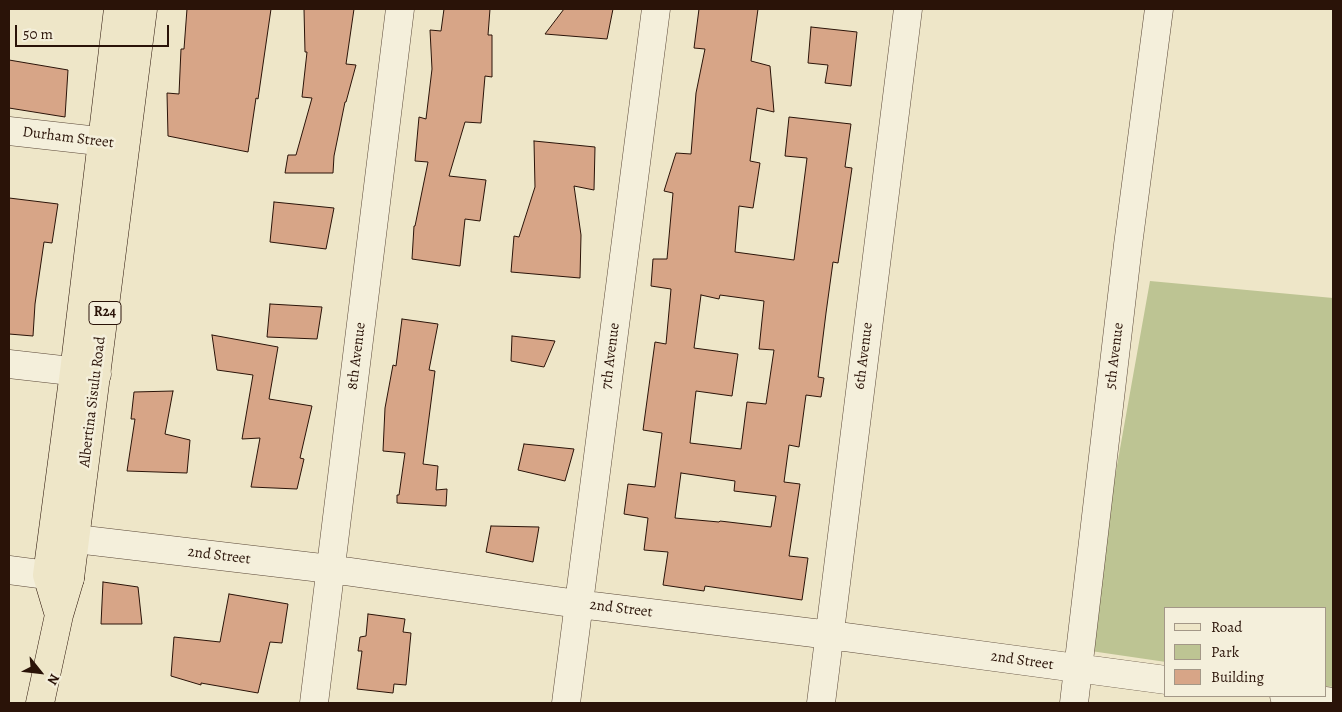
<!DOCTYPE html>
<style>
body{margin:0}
#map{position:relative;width:1342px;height:712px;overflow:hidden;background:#eee6c8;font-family:Alegreya,serif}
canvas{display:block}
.frame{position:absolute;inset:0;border:10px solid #2a1308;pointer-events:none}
.legend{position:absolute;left:1164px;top:607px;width:162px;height:90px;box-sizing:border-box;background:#f4efdb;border:1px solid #a39787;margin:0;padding:6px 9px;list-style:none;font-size:15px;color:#2a1308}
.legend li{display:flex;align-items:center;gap:10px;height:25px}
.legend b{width:25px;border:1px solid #a39787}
.north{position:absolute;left:15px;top:647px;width:50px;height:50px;-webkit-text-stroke:4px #f4efdb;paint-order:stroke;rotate:119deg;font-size:14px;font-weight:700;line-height:20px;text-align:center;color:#2a1308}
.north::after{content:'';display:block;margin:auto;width:18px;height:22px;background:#2a1308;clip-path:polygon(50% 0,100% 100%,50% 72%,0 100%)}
.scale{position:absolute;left:15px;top:25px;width:154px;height:22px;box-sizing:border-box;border:2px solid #2a1308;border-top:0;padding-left:6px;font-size:15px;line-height:18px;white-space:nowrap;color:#2a1308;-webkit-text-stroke:4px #f4efdb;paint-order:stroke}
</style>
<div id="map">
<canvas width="1342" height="712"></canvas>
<div class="frame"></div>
<ul class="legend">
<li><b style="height:6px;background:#eee6c8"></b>Road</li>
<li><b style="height:14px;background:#bdc493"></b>Park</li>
<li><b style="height:14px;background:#d7a587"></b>Building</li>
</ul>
<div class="north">N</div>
<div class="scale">50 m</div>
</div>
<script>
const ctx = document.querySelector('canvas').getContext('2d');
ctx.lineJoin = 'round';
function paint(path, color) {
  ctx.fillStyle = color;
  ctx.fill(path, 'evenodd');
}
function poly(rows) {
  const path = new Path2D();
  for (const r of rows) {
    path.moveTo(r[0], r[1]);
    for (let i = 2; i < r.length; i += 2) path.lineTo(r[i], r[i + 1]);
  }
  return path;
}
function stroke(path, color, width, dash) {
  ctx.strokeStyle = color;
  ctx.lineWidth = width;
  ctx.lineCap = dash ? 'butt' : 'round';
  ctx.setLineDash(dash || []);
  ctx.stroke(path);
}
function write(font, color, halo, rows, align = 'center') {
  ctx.font = font + ' Alegreya,serif';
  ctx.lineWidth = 5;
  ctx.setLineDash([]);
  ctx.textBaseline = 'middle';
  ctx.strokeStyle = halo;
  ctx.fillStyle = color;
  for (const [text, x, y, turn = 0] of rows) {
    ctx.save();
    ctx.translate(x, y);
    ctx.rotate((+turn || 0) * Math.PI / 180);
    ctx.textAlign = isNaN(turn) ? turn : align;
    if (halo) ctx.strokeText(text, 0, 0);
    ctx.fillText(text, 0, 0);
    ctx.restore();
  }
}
paint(poly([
 [1150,281,1333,298,1333,687,1326,686,1326,608,1166,608,1166,662,1084,650]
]), '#bdc493');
const building = poly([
 [187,9,271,9,258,99,256,98,248,152,168,136,167,93,179,94,181,49,184,49,187,9],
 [304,9,354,9,346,64,356,65,346,102,345,102,334,156,333,173,285,173,288,155,296,155,312,98,302,97,307,52,305,52,304,9],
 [444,9,490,9,488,35,492,35,492,77,485,76,481,123,465,122,449,176,486,180,480,221,465,219,460,266,412,259,414,226,415,226,428,162,415,161,419,117,426,119,432,69,430,30,441,31,444,9],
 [564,9,613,9,607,39,545,34,564,9],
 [699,9,758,9,751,61,770,66,774,112,757,108,750,161,760,163,753,208,739,206,735,252,794,260,807,158,785,156,789,117,851,124,845,167,852,168,838,263,833,262,826,313,818,377,824,378,821,397,806,395,799,447,789,445,784,482,800,484,789,556,808,558,802,600,705,586,704,591,663,585,668,552,644,550,648,518,624,514,628,484,655,487,662,433,643,430,655,342,666,344,671,289,651,286,653,259,667,259,673,193,664,191,676,153,691,154,696,93,705,49,694,48,699,9],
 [701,295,719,299,720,295,764,301,759,349,774,350,766,404,747,402,741,449,690,443,696,391,732,396,738,354,694,348,701,295],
 [681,473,735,481,734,491,776,496,771,527,720,521,719,522,675,518,681,473],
 [811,27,857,32,851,86,825,83,828,65,808,63,811,27],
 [9,60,68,70,65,117,9,108,9,60],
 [534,141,595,147,594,190,574,186,581,235,580,278,511,272,514,236,519,237,535,187,534,141],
 [9,198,58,204,52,243,44,242,35,304,33,336,9,334,9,198],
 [274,202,334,208,326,249,270,242,274,202],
 [270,304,322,307,317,339,267,337,270,304],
 [402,319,438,324,429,370,435,371,423,464,438,466,436,490,447,489,446,506,397,503,397,495,399,495,405,453,383,451,385,408,393,365,396,366,402,319],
 [212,335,278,347,269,399,312,406,300,458,304,459,297,489,251,487,260,438,242,439,253,375,217,370,212,335],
 [512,336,555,341,544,367,511,361,512,336],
 [173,391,165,434,190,440,187,473,127,471,135,419,131,419,134,392,173,391],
 [524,444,574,449,565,481,518,470,524,444],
 [491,526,539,527,533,562,486,552,491,526],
 [103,582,138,587,142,624,101,624,103,582],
 [229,594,288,604,282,643,270,642,258,693,201,683,201,685,171,676,174,637,220,642,229,594],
 [368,614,405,619,403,632,411,633,406,685,394,684,393,693,357,689,362,651,358,651,360,637,366,636,368,614]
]);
paint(building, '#d7a587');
stroke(building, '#2a1308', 1);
const minor = poly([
 [9,131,125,144],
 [9,364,97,374],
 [76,539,330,569,578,604,830,635,1166,680],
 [9,570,70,578],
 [1284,696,1333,702],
 [314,703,400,9],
 [566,703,656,9],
 [821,703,908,9],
 [1074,703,1128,245,1159,9]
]);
const major = poly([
 [59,615,47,575,74,372,118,9],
 [40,703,59,615,70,578,143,9]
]);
stroke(minor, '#5b4838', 29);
stroke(major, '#2a1308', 29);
stroke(minor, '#f4efdb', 28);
stroke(major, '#eee6c8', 28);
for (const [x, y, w] of [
 [105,313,32]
]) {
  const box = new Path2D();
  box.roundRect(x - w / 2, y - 11.5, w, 23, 4);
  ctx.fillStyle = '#f4efdb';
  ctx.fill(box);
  stroke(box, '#2a1308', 1);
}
write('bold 14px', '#2a1308', null, [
 ["R24",105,313]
]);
write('15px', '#2a1308', '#f4efdb', [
 ["Durham Street",68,138,7],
 ["8th Avenue",357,356,-83],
 ["7th Avenue",611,356,-83],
 ["6th Avenue",864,356,-83],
 ["5th Avenue",1115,356,-83],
 ["Albertina Sisulu Road",93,402,-83],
 ["2nd Street",219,556,7],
 ["2nd Street",621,609,7],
 ["2nd Street",1022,661,8]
]);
</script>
